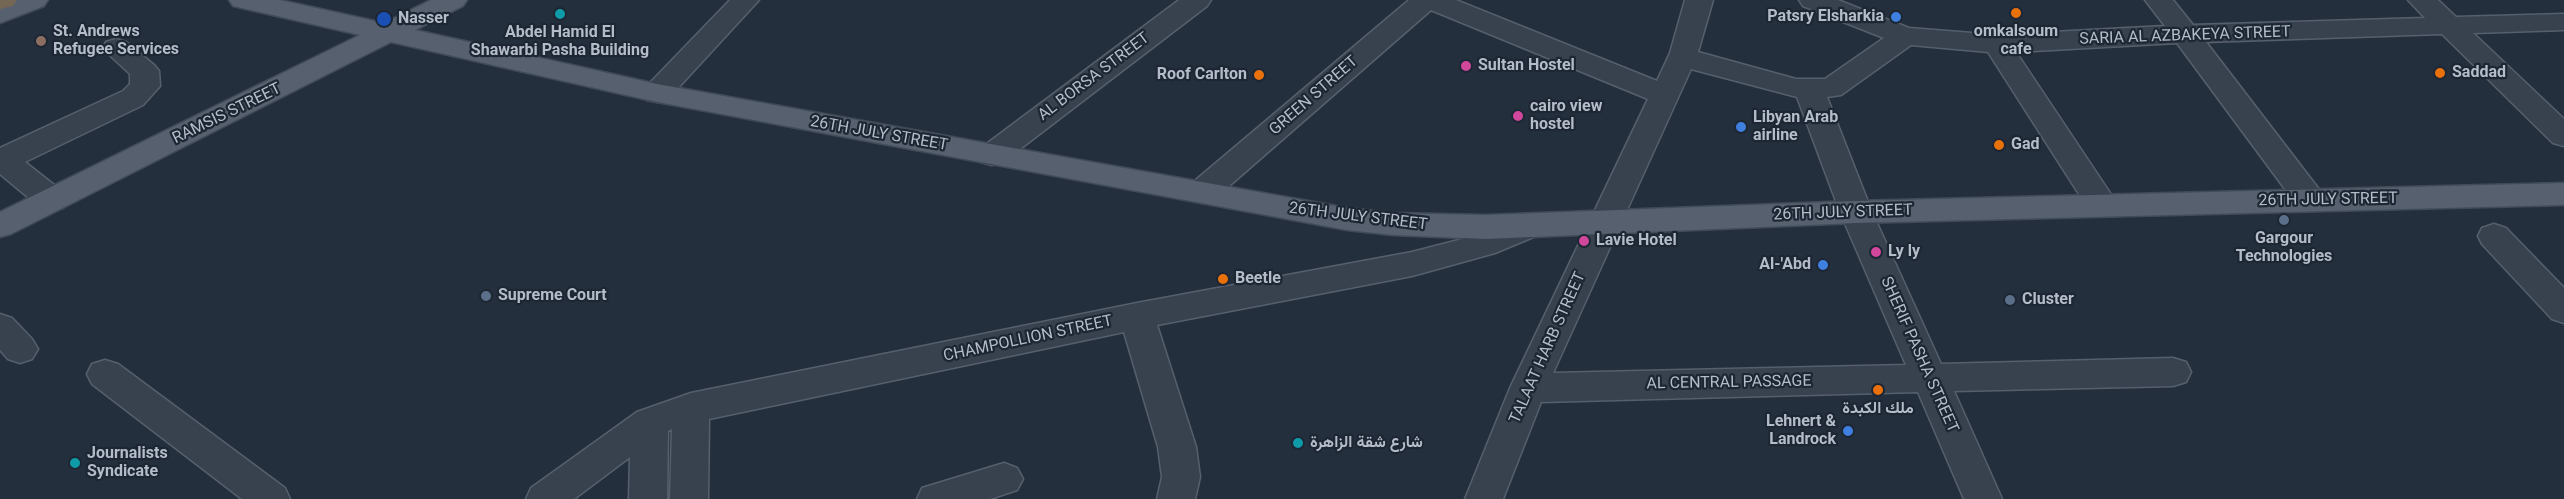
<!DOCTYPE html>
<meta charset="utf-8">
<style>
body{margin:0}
canvas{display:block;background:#242f3e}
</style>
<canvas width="2564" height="499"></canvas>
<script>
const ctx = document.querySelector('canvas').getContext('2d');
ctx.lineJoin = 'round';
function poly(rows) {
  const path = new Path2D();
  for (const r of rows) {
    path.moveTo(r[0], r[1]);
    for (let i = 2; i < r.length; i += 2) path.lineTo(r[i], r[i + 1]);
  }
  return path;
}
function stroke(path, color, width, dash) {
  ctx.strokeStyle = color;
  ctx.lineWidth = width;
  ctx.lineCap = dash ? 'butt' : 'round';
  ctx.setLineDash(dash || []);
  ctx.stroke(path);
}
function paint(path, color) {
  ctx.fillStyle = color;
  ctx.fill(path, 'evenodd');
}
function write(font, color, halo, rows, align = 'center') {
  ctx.font = font + ' Roboto,Vazirmatn,sans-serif';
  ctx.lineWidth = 4.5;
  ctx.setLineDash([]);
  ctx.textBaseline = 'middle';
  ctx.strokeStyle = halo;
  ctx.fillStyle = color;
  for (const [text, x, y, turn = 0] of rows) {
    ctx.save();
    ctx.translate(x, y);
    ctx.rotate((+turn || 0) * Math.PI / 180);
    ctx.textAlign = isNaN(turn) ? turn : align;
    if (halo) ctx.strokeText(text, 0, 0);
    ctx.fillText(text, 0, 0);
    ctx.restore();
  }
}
const minor = poly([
 [730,0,759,0,667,100,657,102,647,100,642,93,647,86,730,0],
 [1179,0,1211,0,1207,6,1003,162,992,165,981,162,977,155,981,148,1179,0],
 [1409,0,1456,0,1657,81,1670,53,1685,0,1713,0,1698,52,1796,79,1825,79,1884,38,1803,6,1799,0,1838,0,1909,28,1997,35,2165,26,2145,0,2173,0,2193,25,2425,18,2408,0,2438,0,2456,17,2564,14,2564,30,2473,33,2564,119,2564,146,2553,143,2442,34,2206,42,2321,192,2326,200,2321,208,2310,211,2299,208,2177,43,2016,52,2118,205,2113,213,2102,216,2091,213,1988,52,1911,45,1841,95,1827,97,1872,212,1941,364,2173,358,2186,362,2191,372,2186,382,2173,386,1954,391,2002,499,1964,499,1918,392,1541,402,1503,499,1465,499,1510,388,1648,99,1431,10,1213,200,1202,203,1191,200,1186,192,1191,184,1409,0],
 [1691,69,1797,97,1840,212,1906,365,1553,373,1691,69],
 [116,39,126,42,154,65,159,71,160,86,143,105,25,162,63,192,68,200,63,208,52,211,41,208,0,174,0,148,123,91,130,84,130,74,102,48,106,42,116,39],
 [1532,214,1543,217,1548,225,1543,233,1495,253,1412,276,1157,325,1196,447,1200,477,1195,499,1157,499,1162,477,1158,447,1124,332,709,419,708,499,670,499,672,429,668,431,667,499,629,499,630,457,574,499,526,499,531,488,637,412,691,393,1137,303,1412,252,1474,236,1532,214],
 [2494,224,2506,228,2564,288,2564,323,2552,319,2482,244,2478,236,2482,228,2494,224],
 [0,314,12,318,32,339,38,349,32,359,20,363,8,359,0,350,0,314],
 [105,360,118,364,285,488,290,499,242,499,92,384,87,374,92,364,105,360],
 [1004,463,1017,468,1023,479,1017,490,990,499,917,499,922,488,1004,463]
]);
const major = poly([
 [11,0,48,0,44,6,0,23,0,5,11,0],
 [229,0,280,0,384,23,431,0,467,0,463,6,415,30,657,84,1347,208,1393,213,1486,215,1856,201,2564,183,2564,205,1856,223,1486,239,1393,235,1347,230,657,102,391,42,11,234,0,237,0,212,360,35,233,6,229,0]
]);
const highway = poly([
 [0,0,17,0,13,6,0,9,0,0]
]);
stroke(minor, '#565f6c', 3);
stroke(major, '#414a57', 3);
stroke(highway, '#434c59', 3);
paint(minor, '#38414e');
paint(major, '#56606e');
paint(highway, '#746855');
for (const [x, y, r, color] of [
 [2016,13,6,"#e8710a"],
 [560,14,6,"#0f9aa8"],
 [1896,17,6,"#3f7fe0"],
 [384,19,8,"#1a4fb4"],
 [41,41,6,"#8d6e63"],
 [1466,66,6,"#d1479c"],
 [2440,73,6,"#e8710a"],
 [1259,75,6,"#e8710a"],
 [1518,116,6,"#d1479c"],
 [1741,127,6,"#3f7fe0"],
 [1999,145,6,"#e8710a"],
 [2284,220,6,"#5c6f8a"],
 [1584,241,6,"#d1479c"],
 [1876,252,6,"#d1479c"],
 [1823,265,6,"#3f7fe0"],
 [1223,279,6,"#e8710a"],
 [486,296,6,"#5c6f8a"],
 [2010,300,6,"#5c6f8a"],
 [1878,390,6,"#e8710a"],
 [1848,431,6,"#3f7fe0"],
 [1298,443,6,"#0f9aa8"],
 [75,463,6,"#0f9aa8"]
]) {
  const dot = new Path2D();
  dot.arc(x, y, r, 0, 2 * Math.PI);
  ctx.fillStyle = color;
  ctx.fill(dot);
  stroke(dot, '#1d2633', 2);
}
write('bold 16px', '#b4bcc9', '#1d2633', [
 ["Patsry Elsharkia",1884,17,"right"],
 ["Nasser",398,19],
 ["St. Andrews",53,32],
 ["Refugee Services",53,50],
 ["omkalsoum",2016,32,"center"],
 ["cafe",2016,50,"center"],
 ["Abdel Hamid El",560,33,"center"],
 ["Shawarbi Pasha Building",560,51,"center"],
 ["Sultan Hostel",1478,66],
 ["Saddad",2452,73],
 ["Roof Carlton",1247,75,"right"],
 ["cairo view",1530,107],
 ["hostel",1530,125],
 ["Libyan Arab",1753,118],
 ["airline",1753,136],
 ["Gad",2011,145],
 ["Gargour",2284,239,"center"],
 ["Technologies",2284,257,"center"],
 ["Lavie Hotel",1596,241],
 ["Ly ly",1888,252],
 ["Al-'Abd",1811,265,"right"],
 ["Beetle",1235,279],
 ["Supreme Court",498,296],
 ["Cluster",2022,300],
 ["ملك الكبدة",1878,409,"center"],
 ["Lehnert &",1836,422,"right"],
 ["Landrock",1836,440,"right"],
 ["شارع شقة الزاهرة",1310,443],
 ["Journalists",87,454],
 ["Syndicate",87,472]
], 'left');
write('16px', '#b4bcc9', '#1d2633', [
 ["SARIA AL AZBAKEYA STREET",2185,36,-2],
 ["AL BORSA STREET",1094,77,-37],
 ["GREEN STREET",1314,96,-41],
 ["RAMSIS STREET",227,114,-26],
 ["26TH JULY STREET",879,134,10],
 ["26TH JULY STREET",2328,200,-1],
 ["26TH JULY STREET",1843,213,-2],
 ["26TH JULY STREET",1358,217,7],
 ["CHAMPOLLION STREET",1028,339,-12],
 ["TALAAT HARB STREET",1548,348,-66],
 ["SHERIF PASHA STREET",1919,355,66],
 ["AL CENTRAL PASSAGE",1729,383,-1]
]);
</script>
